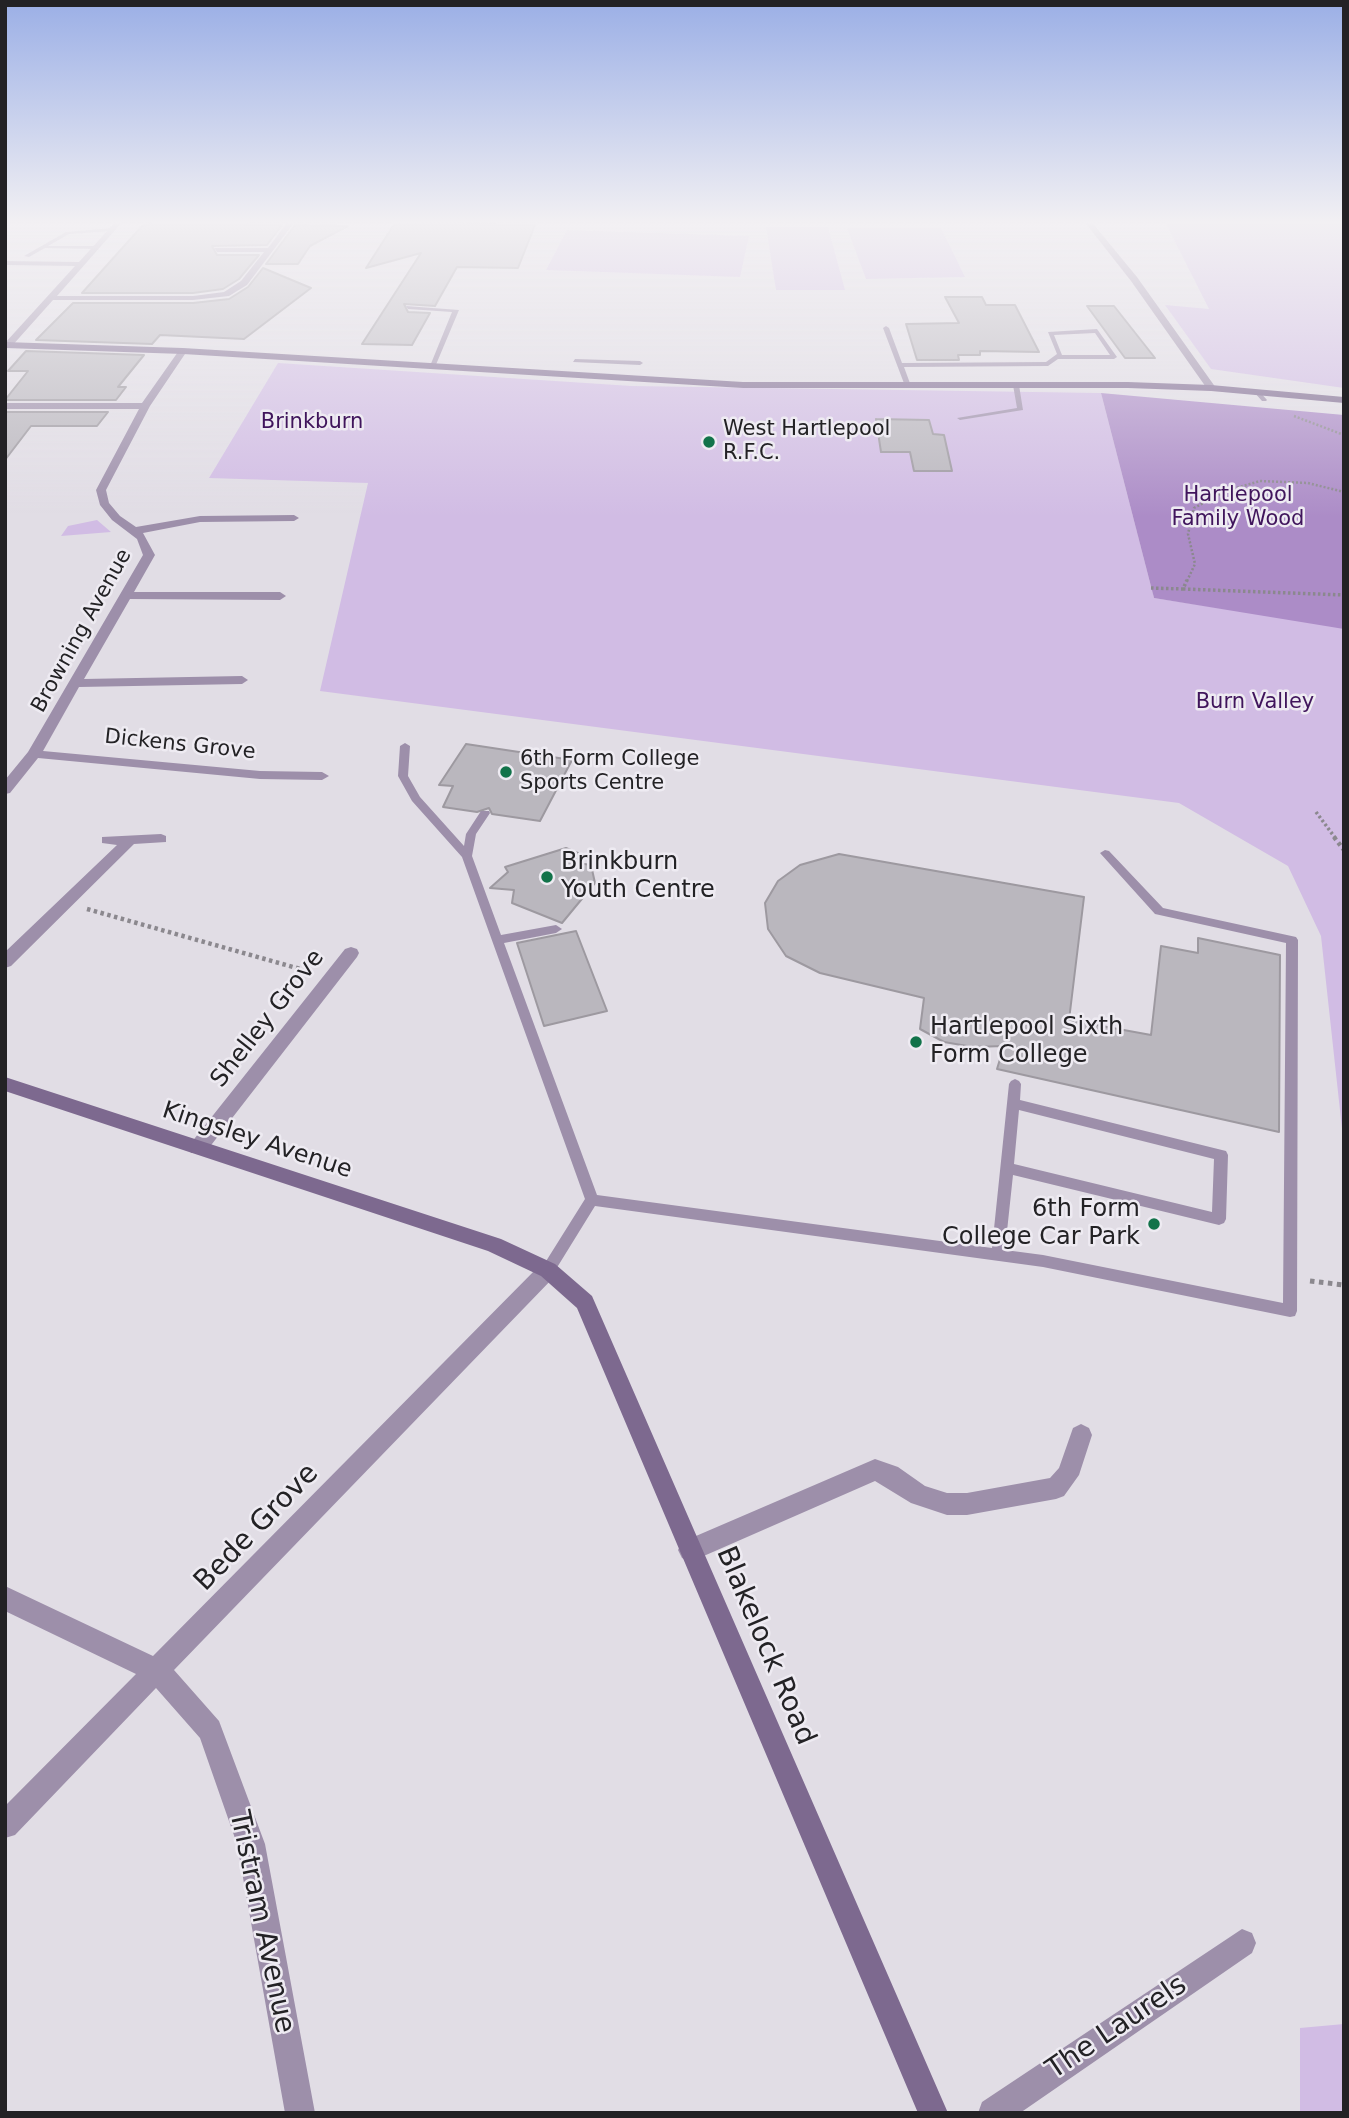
<!DOCTYPE html>
<style>
body{margin:0}
#map{position:relative;width:1349px;height:2118px;overflow:hidden;background:#e1dde5;font-family:"DejaVu Sans",sans-serif}
canvas{display:block}
.frame{position:absolute;inset:0;border:7px solid #232225;pointer-events:none}
</style>
<div id="map">
<canvas width="1349" height="2118"></canvas>
<div class="frame"></div>
</div>
<script>
const ctx = document.querySelector('canvas').getContext('2d');
ctx.lineJoin = 'round';
function paint(path, color) {
  ctx.fillStyle = color;
  ctx.fill(path, 'evenodd');
}
function poly(rows) {
  const path = new Path2D();
  for (const r of rows) {
    path.moveTo(r[0], r[1]);
    for (let i = 2; i < r.length; i += 2) path.lineTo(r[i], r[i + 1]);
  }
  return path;
}
function stroke(path, color, width, dash) {
  ctx.strokeStyle = color;
  ctx.lineWidth = width;
  ctx.lineCap = dash ? 'butt' : 'round';
  ctx.setLineDash(dash || []);
  ctx.stroke(path);
}
function write(font, color, halo, rows, align = 'center') {
  ctx.font = font + ' "DejaVu Sans",sans-serif';
  ctx.lineWidth = 5;
  ctx.setLineDash([]);
  ctx.textBaseline = 'middle';
  ctx.strokeStyle = halo;
  ctx.fillStyle = color;
  for (const [text, x, y, turn = 0] of rows) {
    ctx.save();
    ctx.translate(x, y);
    ctx.rotate((+turn || 0) * Math.PI / 180);
    ctx.textAlign = isNaN(turn) ? turn : align;
    if (halo) ctx.strokeText(text, 0, 0);
    ctx.fillText(text, 0, 0);
    ctx.restore();
  }
}
paint(poly([
 [1164,220,1344,220,1344,388,1211,369,1165,305,1209,309],
 [766,227,828,227,845,290,776,290],
 [847,228,941,228,965,277,866,279],
 [567,230,749,236,740,277,546,270],
 [278,363,632,386,1101,393,1154,598,1344,627,1344,1147,1321,936,1288,866,1179,803,320,691,368,483,209,478],
 [97,520,111,532,61,536,68,526],
 [1344,2024,1344,2113,1300,2113,1300,2028]
]), '#d1bce4');
paint(poly([
 [1101,393,1344,415,1344,629,1154,598]
]), '#ac8cc7');
const building = poly([
 [167,220,250,220,247,225,282,225,267,245,212,246,217,255,259,255,239,279,223,289,193,293,82,293,142,226,167,220],
 [395,223,460,224,535,225,518,268,457,267,435,306,404,304,408,312,430,313,412,345,362,344,421,253,366,268,395,223],
 [295,225,348,226,310,246,298,264,266,264,295,225],
 [263,268,311,288,244,339,160,335,152,344,36,340,73,303,193,303,229,299,248,287,263,268],
 [945,297,982,297,986,305,1015,305,1039,352,980,351,980,355,958,355,959,360,917,360,906,324,959,323,945,297],
 [1087,306,1114,306,1155,358,1125,358,1087,306],
 [26,351,144,355,118,387,126,387,116,400,5,400,28,371,8,371,26,351],
 [5,412,108,412,97,426,31,426,5,460,5,412],
 [876,419,929,420,933,434,944,435,952,471,914,471,910,452,881,452,876,419],
 [466,744,572,760,540,821,492,814,489,808,477,812,443,807,453,786,439,785,466,744],
 [566,848,578,853,578,863,591,865,595,883,562,923,512,903,514,890,490,888,508,872,505,867,566,848],
 [839,854,1084,897,1069,1020,1151,1035,1161,946,1198,953,1198,938,1280,955,1279,1132,997,1069,1004,1046,973,1047,944,1042,920,1029,924,998,820,973,786,956,768,929,765,903,778,881,800,865,839,854],
 [576,931,607,1011,544,1026,517,943,576,931]
]);
paint(building, '#bab7be');
stroke(building, '#9d99a0', 2);
stroke(poly([
 [1294,416,1344,435],
 [1187,581,1195,564,1188,534,1194,508,1226,491,1260,481,1308,483,1344,492]
]), '#8b888e', 2.5, [2, 2]);
stroke(poly([
 [1151,588,1183,589,1187,580],
 [1183,589,1344,595],
 [1316,812,1336,839]
]), '#8b888e', 3.5, [2.5, 2.5]);
stroke(poly([
 [1334,837,1344,850],
 [87,909,311,972]
]), '#8b888e', 4.5, [3.5, 3.5]);
stroke(poly([
 [1310,1281,1344,1285]
]), '#8b888e', 5, [4.5, 4.5]);
paint(poly([
 [111,228,113,231,69,234,48,246,94,246,96,249,45,248,29,257,24,256,66,232,111,228],
 [406,306,459,310,435,367,430,366,452,312,408,309,406,306],
 [886,326,889,328,902,363,1046,362,1057,354,1048,332,1097,329,1117,357,1114,359,1058,359,1048,366,904,367,911,386,908,388,905,386,883,328,886,326],
 [1095,333,1110,355,1062,355,1054,335,1095,333],
 [575,359,640,361,643,363,640,365,573,362,575,359],
 [1016,383,1019,385,1023,410,960,420,957,418,1017,408,1013,385,1016,383],
 [1255,391,1259,391,1267,400,1266,401,1262,401,1254,392,1255,391],
 [405,743,410,746,408,776,420,797,464,846,466,834,481,811,489,811,490,813,476,834,472,856,501,935,556,925,562,929,556,933,504,943,597,1195,992,1248,1009,1084,1011,1081,1015,1079,1019,1081,1021,1084,1020,1100,1226,1151,1228,1155,1226,1219,1224,1223,1219,1225,1013,1175,1005,1250,1043,1255,1283,1303,1286,943,1155,914,1100,853,1105,850,1109,851,1163,908,1296,937,1298,940,1297,1311,1295,1316,1290,1317,1043,1267,595,1206,553,1274,548,1276,543,1274,541,1270,543,1266,585,1199,462,857,412,801,398,776,400,746,405,743],
 [1019,1110,1214,1159,1212,1212,1014,1164,1019,1110]
]), '#9d8faa');
paint(poly([
 [117,220,124,220,57,296,193,296,224,292,241,281,264,252,217,252,214,248,268,248,289,220,296,220,247,285,229,296,193,300,53,300,11,347,5,347,5,343,75,266,5,265,5,261,79,262,117,220],
 [1083,220,1090,220,1137,277,1216,388,1214,390,1208,390,1131,281,1083,220],
 [180,349,187,351,150,406,106,490,109,503,120,516,136,527,200,516,294,515,299,518,294,521,200,522,143,533,155,555,134,592,280,592,286,596,280,600,130,599,84,679,242,676,248,680,242,684,79,687,43,751,260,771,322,772,329,776,322,780,260,779,38,758,10,793,5,794,5,780,28,752,143,555,137,539,112,520,100,505,96,490,139,409,5,409,5,403,142,403,180,349],
 [161,834,166,836,166,842,134,844,11,966,5,968,5,952,117,845,102,843,102,837,161,834],
 [351,947,357,949,359,953,357,957,205,1153,191,1153,189,1148,191,1143,345,949,351,947],
 [548,1261,555,1264,558,1270,555,1276,174,1670,219,1721,265,1844,315,2113,285,2113,237,1844,200,1738,156,1688,15,1835,5,1838,5,1806,136,1674,5,1611,5,1586,153,1656,541,1264,548,1261],
 [1081,1424,1089,1428,1092,1435,1079,1475,1064,1496,1056,1499,967,1515,947,1515,911,1503,875,1481,690,1562,682,1558,678,1550,682,1542,875,1459,898,1467,925,1486,947,1493,967,1493,1050,1478,1059,1468,1073,1428,1081,1424],
 [1242,1929,1252,1933,1256,1943,1252,1953,1020,2113,978,2113,982,2102,1242,1929]
]), '#9d8faa');
paint(poly([
 [5,342,183,348,743,382,1128,382,1211,385,1344,397,1344,403,1211,391,1128,388,743,388,183,354,5,348,5,342],
 [5,1077,501,1239,555,1264,592,1296,948,2113,918,2113,577,1308,541,1276,488,1251,5,1091,5,1077]
]), '#7d698f');
const sky = ctx.createLinearGradient(0, 0, 0, 517);
sky.addColorStop(0, '#9bafe6');
sky.addColorStop(0.43, '#f2f0f3');
sky.addColorStop(1, '#f2f0f300');
ctx.fillStyle = sky;
ctx.fillRect(0, 0, 1349, 517);
for (const [x, y, r, color] of [
 [709,442,7,"#12734a"],
 [506,772,7,"#12734a"],
 [547,877,7,"#12734a"],
 [916,1042,7,"#12734a"],
 [1154,1224,7,"#12734a"]
]) {
  const dot = new Path2D();
  dot.arc(x, y, r, 0, 2 * Math.PI);
  ctx.fillStyle = color;
  ctx.fill(dot);
  stroke(dot, '#eeebf2', 2.5);
}
write('21px', '#40155c', '#eeebf2', [
 ["Brinkburn",312,423],
 ["Hartlepool",1238,496],
 ["Family Wood",1238,520],
 ["Burn Valley",1255,703]
]);
write('21px', '#232225', '#eeebf2', [
 ["West Hartlepool",723,430],
 ["R.F.C.",723,454],
 ["6th Form College",520,760],
 ["Sports Centre",520,784]
], 'left');
write('21px', '#232225', '#eeebf2', [
 ["Browning Avenue",82,631,-61],
 ["Dickens Grove",180,745,6]
]);
write('24px', '#232225', '#eeebf2', [
 ["Brinkburn",561,863],
 ["Youth Centre",561,891],
 ["Hartlepool Sixth",930,1028],
 ["Form College",930,1056],
 ["6th Form",1140,1210,"right"],
 ["College Car Park",1140,1238,"right"]
], 'left');
write('24px', '#232225', '#eeebf2', [
 ["Shelley Grove",268,1019,-52],
 ["Kingsley Avenue",257,1141,18]
]);
write('28px', '#232225', '#eeebf2', [
 ["Bede Grove",257,1528,-46],
 ["Blakelock Road",765,1646,67],
 ["Tristram Avenue",261,1922,78],
 ["The Laurels",1117,2028,-34]
]);
</script>
